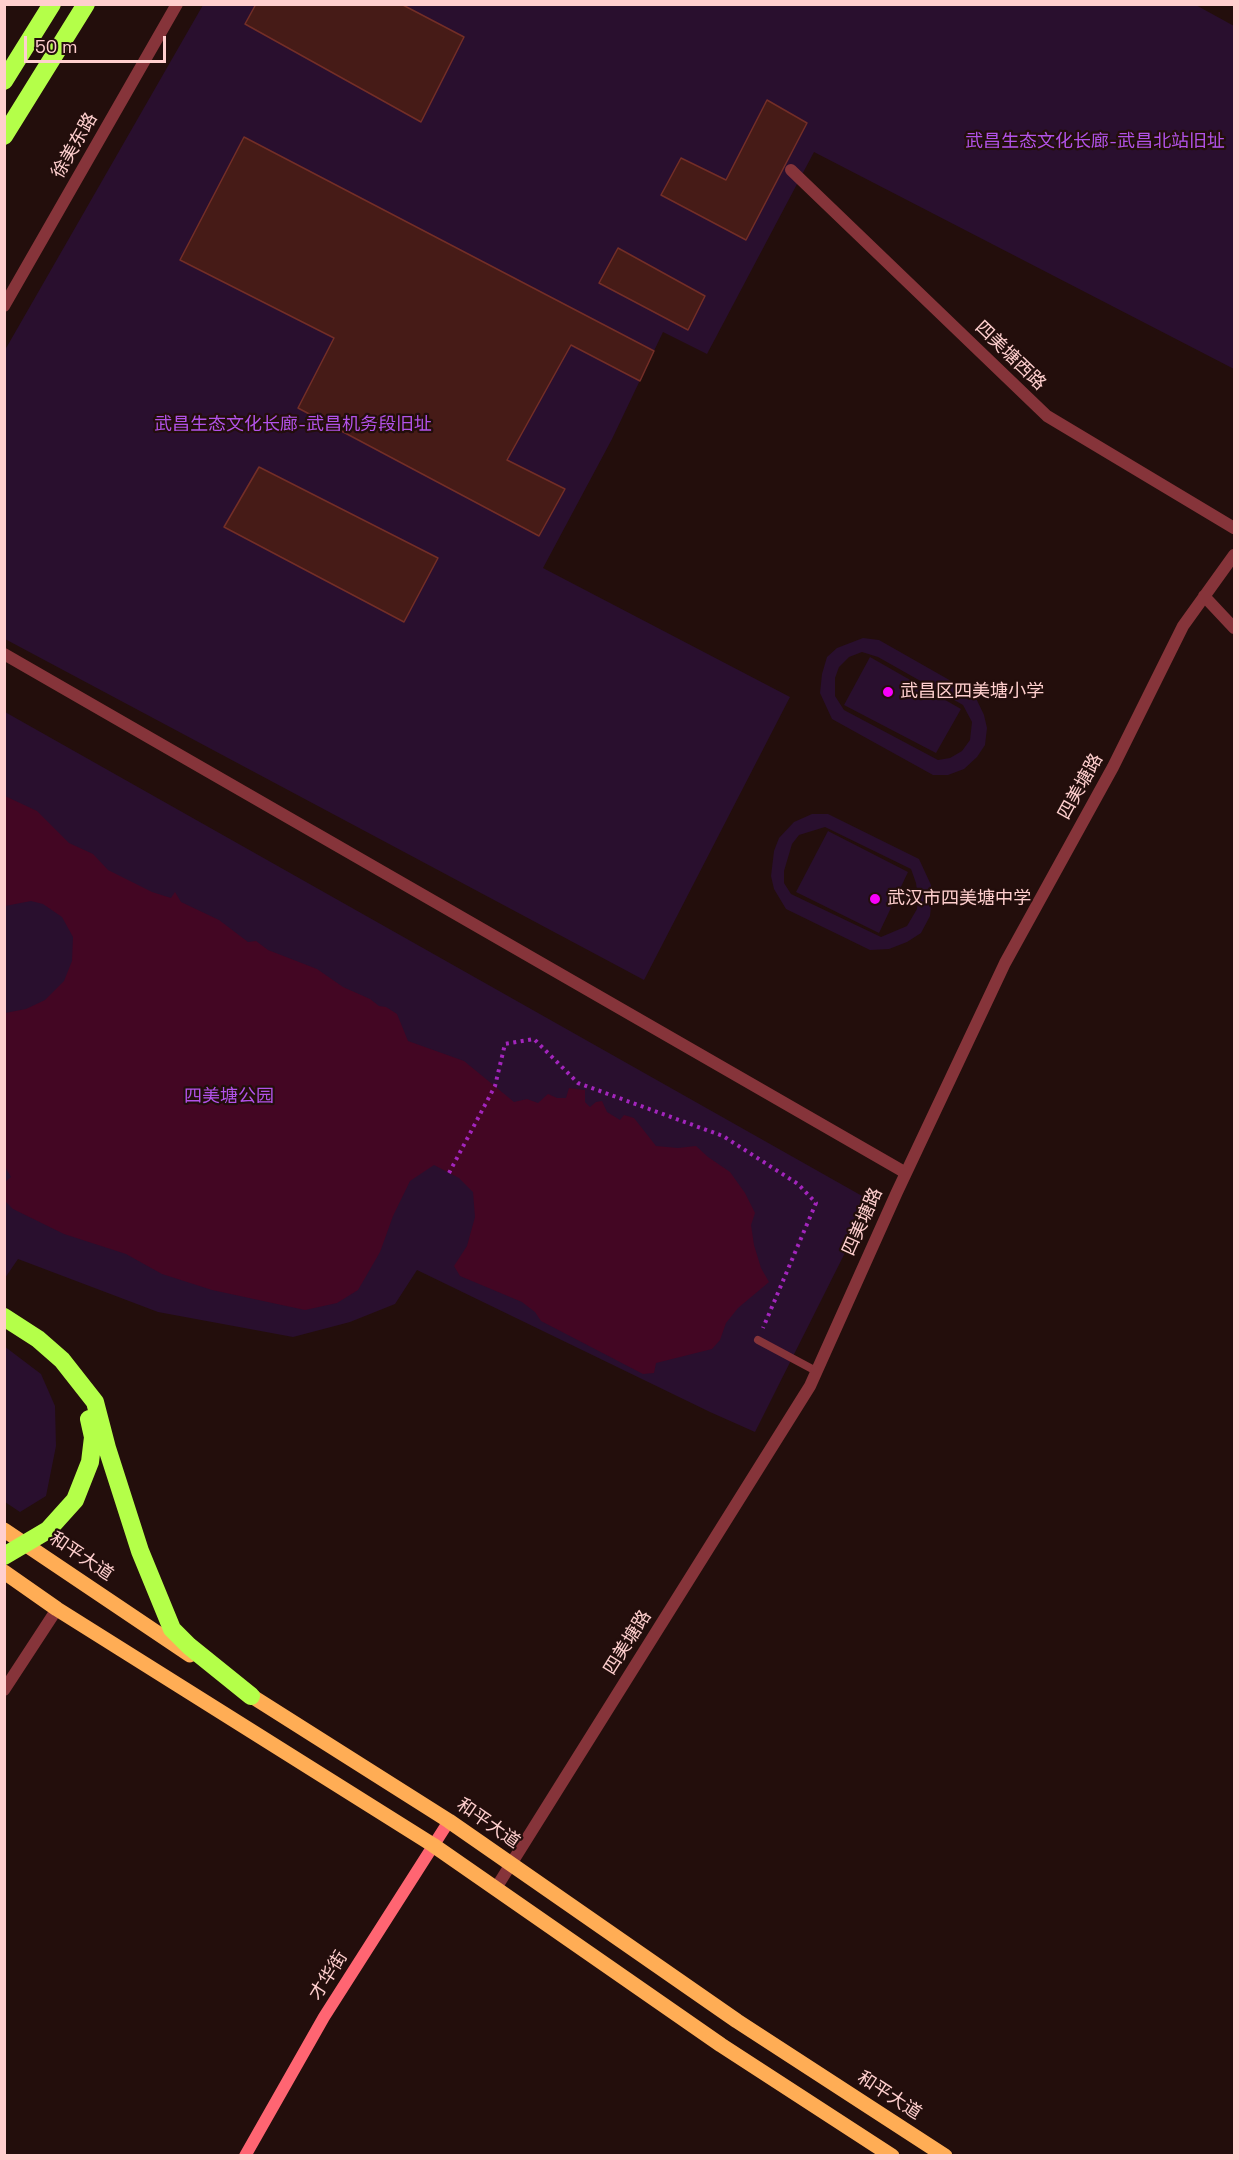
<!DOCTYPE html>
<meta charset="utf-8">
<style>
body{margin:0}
#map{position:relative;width:1239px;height:2160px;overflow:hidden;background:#230e0c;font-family:"Space Grotesk",sans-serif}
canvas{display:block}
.frame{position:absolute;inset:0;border:6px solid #ffcfce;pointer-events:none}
.scale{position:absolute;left:24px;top:36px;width:142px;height:27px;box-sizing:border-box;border:3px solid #ffcfce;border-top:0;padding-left:8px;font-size:18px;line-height:21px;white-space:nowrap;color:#ffcfce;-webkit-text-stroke:4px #230e0c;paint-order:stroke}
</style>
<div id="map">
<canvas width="1239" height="2160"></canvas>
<div class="frame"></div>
<div class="scale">50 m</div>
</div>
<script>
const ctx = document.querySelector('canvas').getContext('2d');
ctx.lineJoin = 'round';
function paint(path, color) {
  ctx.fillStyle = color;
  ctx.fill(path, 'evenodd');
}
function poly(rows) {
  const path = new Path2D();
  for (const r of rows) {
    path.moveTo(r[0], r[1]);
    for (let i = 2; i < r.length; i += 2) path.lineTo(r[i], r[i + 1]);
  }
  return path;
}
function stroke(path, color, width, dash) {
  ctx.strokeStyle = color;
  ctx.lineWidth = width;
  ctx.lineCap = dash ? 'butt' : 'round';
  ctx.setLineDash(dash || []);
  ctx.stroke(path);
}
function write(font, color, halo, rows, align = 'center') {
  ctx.font = font + ' "Space Grotesk","Noto Sans SC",sans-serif';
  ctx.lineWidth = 4.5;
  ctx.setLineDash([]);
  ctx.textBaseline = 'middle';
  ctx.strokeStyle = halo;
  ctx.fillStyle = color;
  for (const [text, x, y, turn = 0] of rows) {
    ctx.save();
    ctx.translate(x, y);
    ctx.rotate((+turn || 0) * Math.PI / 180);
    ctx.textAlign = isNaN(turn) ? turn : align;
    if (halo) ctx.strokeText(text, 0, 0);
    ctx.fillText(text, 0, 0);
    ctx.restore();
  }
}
paint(poly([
 [1194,4,1234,26,1234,369,814,152,707,354,663,332,612,439,543,568,790,697,644,980,5,639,5,350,203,5],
 [863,638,879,640,974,694,984,715,987,728,985,745,977,757,964,769,948,775,933,775,832,719,820,693,822,674,827,657,837,648],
 [862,652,878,657,963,705,972,722,970,740,962,751,950,758,938,760,844,710,835,696,835,678,839,667,849,657],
 [870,657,961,709,936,753,844,705],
 [5,712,871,1201,755,1432,710,1412,417,1270,395,1304,350,1322,293,1337,158,1312,18,1259,5,1278],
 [812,814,828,814,919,859,931,885,932,898,930,916,921,933,907,942,889,949,870,950,786,909,774,889,771,876,774,851,779,838,794,822],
 [825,827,911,869,916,883,918,897,917,909,907,926,881,937,791,894,784,883,784,871,792,844,799,835],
 [828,831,908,872,879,933,796,892],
 [4,1346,41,1374,55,1406,56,1446,46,1496,20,1512,5,1502]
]), '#290f2e');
paint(poly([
 [5,796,37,811,69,843,93,854,108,870,152,892,171,898,175,892,181,902,219,920,248,942,256,941,268,950,317,969,343,987,370,999,379,1006,386,1007,397,1014,408,1041,464,1061,514,1102,527,1099,538,1103,548,1094,557,1098,566,1098,569,1088,585,1090,585,1102,590,1107,596,1102,602,1101,607,1112,620,1120,624,1115,634,1118,656,1146,678,1148,696,1146,708,1157,730,1172,745,1193,755,1213,751,1225,754,1245,761,1268,769,1282,738,1308,726,1323,720,1340,712,1349,656,1363,654,1373,643,1374,541,1321,535,1312,522,1302,460,1276,454,1266,467,1246,475,1217,473,1192,459,1178,434,1165,410,1181,393,1216,380,1252,358,1290,337,1303,305,1310,212,1290,162,1274,126,1254,64,1234,13,1209,4,1200,5,1182,11,1177,4,1165,5,1013,26,1009,45,1000,64,981,72,961,73,937,62,917,43,904,31,901,5,906]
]), '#430623');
const building = poly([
 [256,4,401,4,464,37,421,122,245,24,256,4],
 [767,100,807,123,746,240,661,195,681,158,726,180,767,100],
 [244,137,654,351,640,381,571,345,507,460,565,489,539,536,298,408,334,338,180,260,244,137],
 [618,248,705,296,688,330,599,283,618,248],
 [259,467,438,558,404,622,224,527,259,467]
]);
paint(building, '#461b17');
stroke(building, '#732e27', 1.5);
stroke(poly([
 [449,1173,495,1086,505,1044,534,1039,578,1083,723,1136,798,1184,816,1203,763,1328]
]), '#a225bc', 4, [3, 4.5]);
stroke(poly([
 [758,1340,816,1371]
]), '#86343a', 8);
stroke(poly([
 [791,170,1047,416,1234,528],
 [4,306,177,4],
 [1204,596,1234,628],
 [4,654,906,1173],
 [4,1690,57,1609],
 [496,1888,810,1386,897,1192,1005,963,1113,767,1183,626,1234,555]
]), '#86343a', 12);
stroke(poly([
 [245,2156,324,2017,449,1821]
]), '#ff6572', 12);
stroke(poly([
 [4,1530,190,1655],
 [4,1572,57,1609,433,1845,721,2045,892,2156],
 [242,1690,449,1821,737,2021,945,2156]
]), '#ffad55', 15);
stroke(poly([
 [4,81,52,4],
 [4,136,86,4],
 [4,1317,38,1339,62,1360,95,1402,107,1448,140,1551,172,1629,189,1646,251,1696],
 [4,1556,48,1530,75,1500,90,1462,93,1437,89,1419]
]), '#b4ff49', 18);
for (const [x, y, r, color] of [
 [888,692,6,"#f700f9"],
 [875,899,6,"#f700f9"]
]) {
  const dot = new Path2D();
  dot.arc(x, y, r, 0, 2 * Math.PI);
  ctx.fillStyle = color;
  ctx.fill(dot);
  stroke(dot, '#230e0c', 2);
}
write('18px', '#b252e8', '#230e0c', [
 ["武昌生态文化长廊-武昌北站旧址",1095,142],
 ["武昌生态文化长廊-武昌机务段旧址",293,425],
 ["四美塘公园",229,1097]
]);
write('18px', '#ffcfce', '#230e0c', [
 ["徐美东路",75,146,-60],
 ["四美塘西路",1010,356,44],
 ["四美塘路",1081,787,-61],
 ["四美塘路",863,1222,-66],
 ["和平大道",81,1557,34],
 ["四美塘路",628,1643,-58],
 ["和平大道",488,1824,35],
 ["才华街",329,1976,-58],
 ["和平大道",889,2096,33]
]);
write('18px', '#ffcfce', '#230e0c', [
 ["武昌区四美塘小学",900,692],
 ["武汉市四美塘中学",887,899]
], 'left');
</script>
